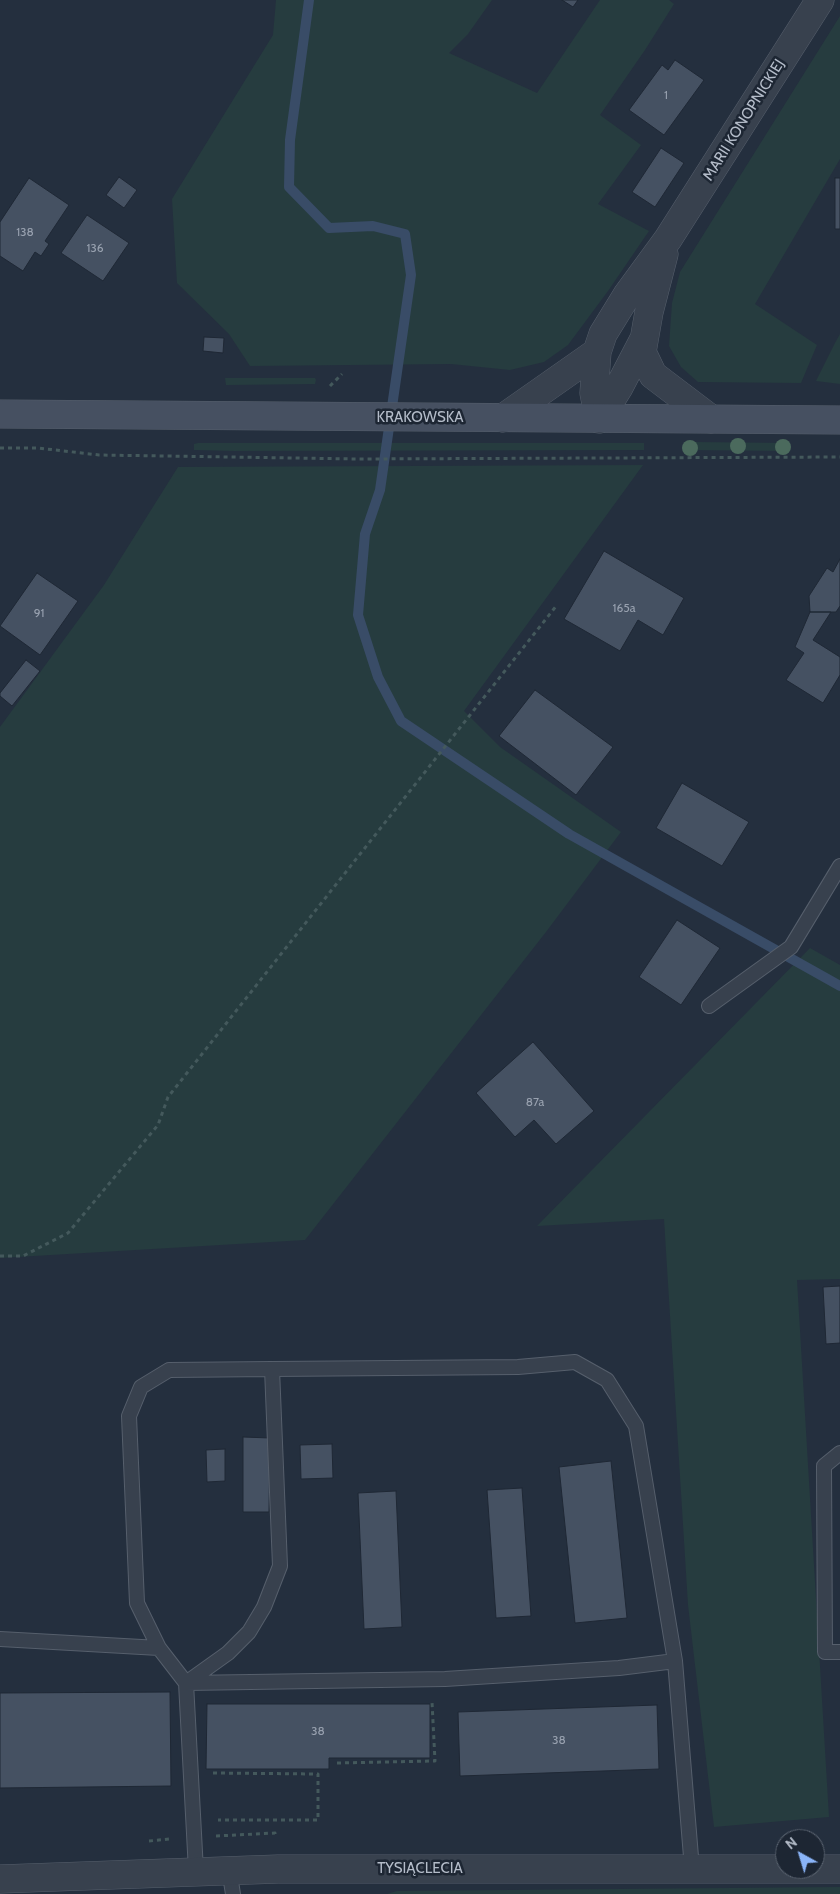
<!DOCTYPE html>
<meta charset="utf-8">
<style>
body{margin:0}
#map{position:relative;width:840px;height:1894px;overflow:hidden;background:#242f3e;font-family:Cabin,sans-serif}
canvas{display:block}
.north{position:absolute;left:775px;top:1829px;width:50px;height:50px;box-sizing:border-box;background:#1d2633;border:1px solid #59626f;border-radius:50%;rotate:321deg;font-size:14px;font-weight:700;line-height:20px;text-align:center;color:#b4bcc9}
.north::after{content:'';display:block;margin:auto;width:18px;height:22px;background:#8ab4f8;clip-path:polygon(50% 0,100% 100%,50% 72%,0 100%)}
</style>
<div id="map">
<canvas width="840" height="1894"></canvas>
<div class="north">N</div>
</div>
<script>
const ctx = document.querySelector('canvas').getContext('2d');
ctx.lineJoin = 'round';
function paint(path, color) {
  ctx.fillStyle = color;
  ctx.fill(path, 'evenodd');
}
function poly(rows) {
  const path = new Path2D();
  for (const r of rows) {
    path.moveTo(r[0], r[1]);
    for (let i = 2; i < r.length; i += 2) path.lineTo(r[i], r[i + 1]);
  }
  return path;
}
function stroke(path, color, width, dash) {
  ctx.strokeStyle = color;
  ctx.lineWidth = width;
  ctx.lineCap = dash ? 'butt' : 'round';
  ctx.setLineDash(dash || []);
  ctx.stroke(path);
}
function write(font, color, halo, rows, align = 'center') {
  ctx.font = font + ' Cabin,sans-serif';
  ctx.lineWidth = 5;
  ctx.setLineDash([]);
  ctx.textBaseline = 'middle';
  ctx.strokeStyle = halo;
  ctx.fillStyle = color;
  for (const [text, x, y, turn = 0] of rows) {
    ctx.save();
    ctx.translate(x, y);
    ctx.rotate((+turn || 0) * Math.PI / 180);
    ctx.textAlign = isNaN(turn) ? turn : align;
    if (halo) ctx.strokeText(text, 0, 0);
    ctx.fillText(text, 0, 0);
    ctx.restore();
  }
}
paint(poly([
 [276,0,492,0,468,34,449,53,537,93,600,0,669,0,674,4,645,50,600,115,641,145,598,204,649,231,608,291,568,345,544,362,510,370,451,364,250,366,229,334,177,283,172,199,273,35],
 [840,16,840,159,755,304,817,345,801,383,698,382,681,367,669,346,672,303,680,272],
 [840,334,840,384,816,381,835,343],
 [225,378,315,378,316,380,315,384,229,385,226,385],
 [694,442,787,443,789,446,786,451,684,450,687,444],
 [198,443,644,443,644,450,234,451,194,450,194,444],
 [643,465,464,711,500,747,621,832,546,932,305,1240,0,1258,0,727,104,585,178,467],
 [810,948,840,965,840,1279,797,1280,829,1817,714,1827,688,1605,664,1219,537,1226],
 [840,1887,840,1894,387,1894,397,1891]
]), '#263c3f');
stroke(poly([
 [309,0,290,140,289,187,329,228,373,226,405,234,411,275,380,490,365,534,358,615,378,677,401,721,569,834,840,986]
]), '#394c67', 10);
const building = poly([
 [562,0,578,0,573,7,562,0],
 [675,60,704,80,664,135,629,110,662,65,668,70,675,60],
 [661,148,684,163,655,207,632,192,661,148],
 [119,177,137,190,124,208,106,195,119,177],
 [29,178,69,205,45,241,49,244,41,256,35,252,23,271,0,256,0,222,29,178],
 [835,178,840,178,840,229,835,229,835,178],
 [87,215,129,243,103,281,61,253,87,215],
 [204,337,224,338,223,353,203,351,204,337],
 [604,551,684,598,663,635,638,620,620,651,564,619,604,551],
 [840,559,840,606,836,612,810,612,809,596,827,568,833,572,840,559],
 [37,573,78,601,40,655,0,626,37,573],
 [810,612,831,612,813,640,840,657,840,675,823,703,786,680,804,653,795,647,810,612],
 [26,660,40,671,12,706,0,696,0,693,26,660],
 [535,690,613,747,576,795,499,736,535,690],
 [682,783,749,822,722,866,656,828,682,783],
 [677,920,720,948,681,1005,639,977,677,920],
 [533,1042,594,1111,556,1144,534,1120,515,1137,476,1093,533,1042],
 [840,1286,840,1343,826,1344,823,1287,840,1286],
 [243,1437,270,1438,269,1512,243,1512,243,1437],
 [332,1444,333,1478,301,1479,300,1445,332,1444],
 [225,1449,225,1481,207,1482,206,1450,225,1449],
 [611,1461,627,1618,575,1623,559,1467,611,1461],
 [522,1488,531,1616,496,1618,487,1490,522,1488],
 [396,1491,402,1627,364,1629,358,1493,396,1491],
 [170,1692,171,1786,0,1788,0,1693,170,1692],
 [207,1704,430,1704,430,1758,329,1758,329,1769,206,1769,207,1704],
 [657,1705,659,1769,460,1776,458,1712,657,1705]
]);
paint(building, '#455162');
stroke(building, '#1f2835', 1);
const service = poly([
 [709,1006,791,947,840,866],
 [272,1369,518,1367,575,1362,607,1380,636,1426,675,1661,692,1869],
 [840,1453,824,1466,825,1652,840,1652],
 [0,1639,159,1648],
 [186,1683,228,1653,249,1632,264,1607,280,1566,272,1369,169,1370,141,1387,129,1416,137,1603,159,1648,186,1683,196,1871],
 [186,1683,445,1679,619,1668,675,1661],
 [229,1869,233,1894]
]);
const minor = poly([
 [664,254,649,312,642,352,653,375,711,419],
 [503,418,597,352],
 [599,419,594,393,597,352,603,334,627,295,668,239,820,0],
 [599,419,619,387,644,339]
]);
const tertiary = poly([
 [0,1879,278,1869,840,1869]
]);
const secondary = poly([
 [0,414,840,420]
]);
stroke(service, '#565f6c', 16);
stroke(minor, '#565f6c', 29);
stroke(tertiary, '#565f6c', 29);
stroke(secondary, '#565f6c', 29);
stroke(poly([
 [330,386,342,374],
 [0,448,38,448,99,455,359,459,840,457],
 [0,1256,23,1256,68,1233,158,1125,168,1097,557,605],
 [337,1763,435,1761,432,1702],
 [213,1773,318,1774,318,1820,218,1820],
 [216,1836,275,1833,275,1838],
 [149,1841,170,1839]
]), '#44595c', 3, [4, 4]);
stroke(service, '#38414e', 14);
stroke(minor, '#38414e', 28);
stroke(tertiary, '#38414e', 28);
stroke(secondary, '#465061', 28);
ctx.fillStyle = '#4b6a5d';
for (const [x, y] of [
 [738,446],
 [783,447],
 [690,448]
]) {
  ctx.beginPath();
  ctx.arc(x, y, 8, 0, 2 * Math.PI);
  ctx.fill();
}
write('12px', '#98a1af', null, [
 ["1",666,95],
 ["138",25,232],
 ["136",95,248],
 ["165a",624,608],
 ["91",39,613],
 ["87a",535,1102],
 ["38",318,1731],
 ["38",559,1740]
]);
write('15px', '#b4bcc9', '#1d2633', [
 ["MARII KONOPNICKIEJ",744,120,-58],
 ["KRAKOWSKA",420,418],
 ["TYSIĄCLECIA",420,1869]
]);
</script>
